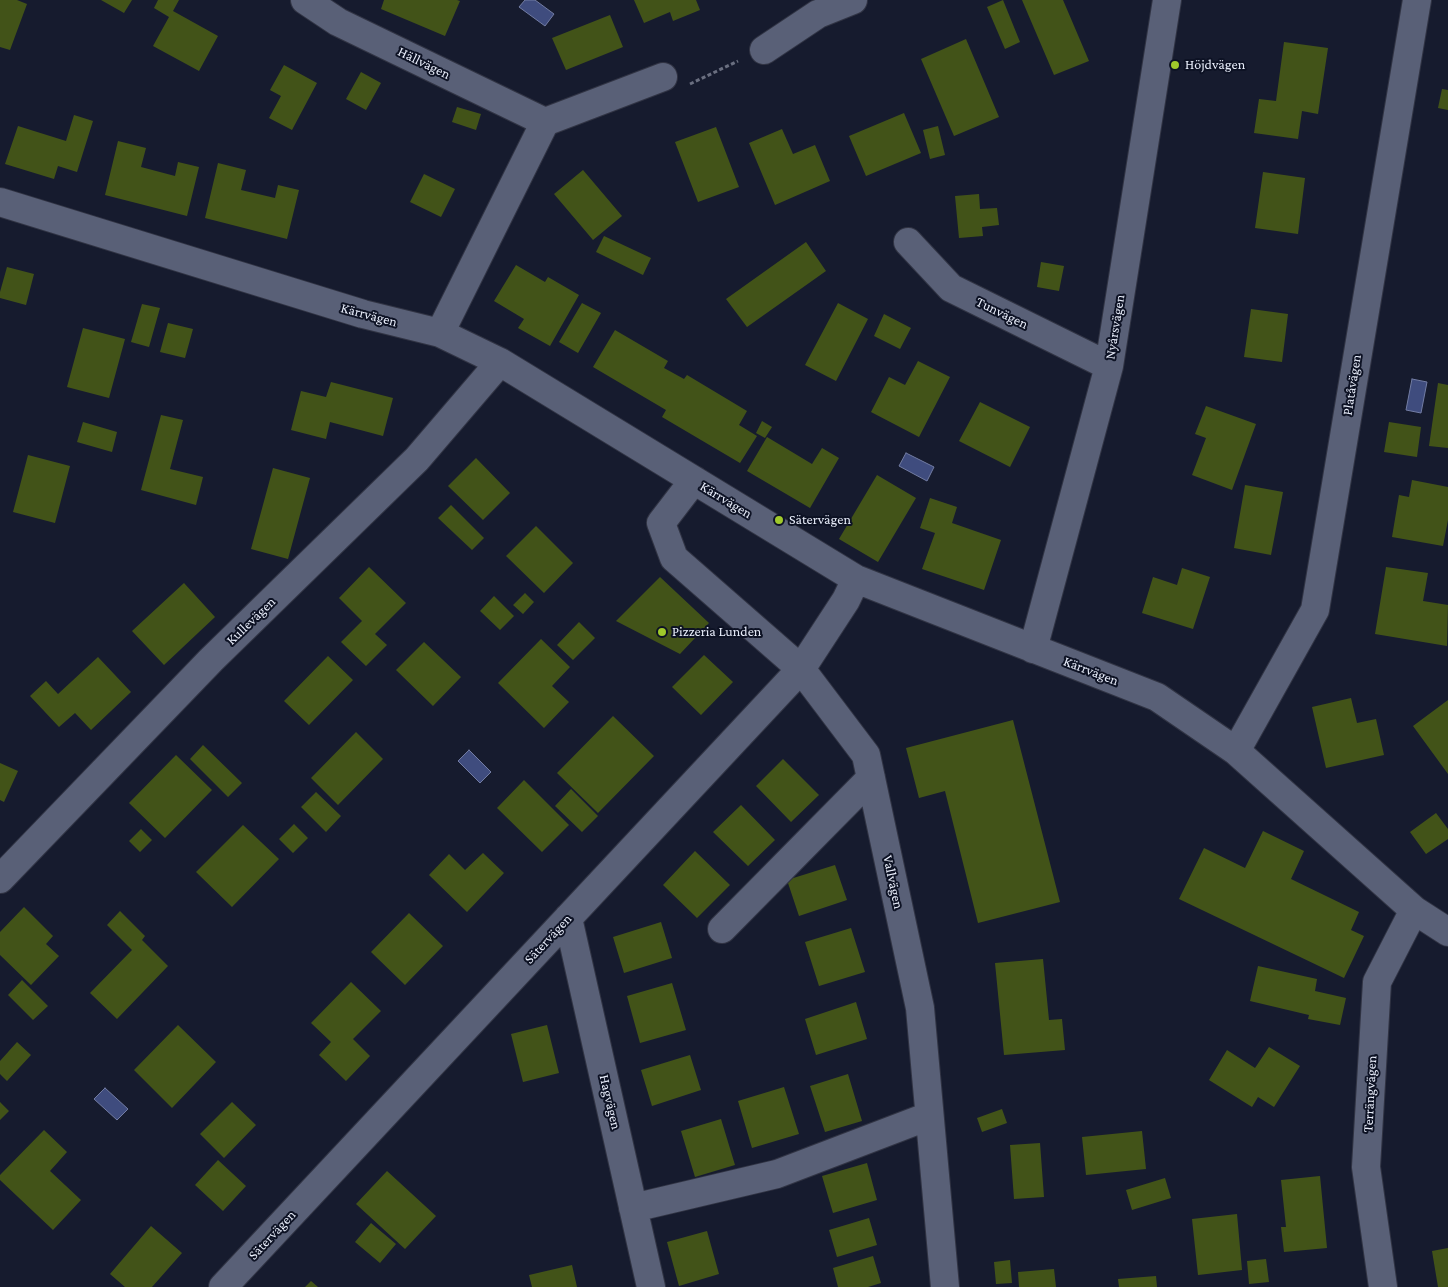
<!DOCTYPE html>
<meta charset="utf-8">
<style>
body{margin:0}
canvas{display:block;background:#161b2e}
</style>
<canvas width="1448" height="1287"></canvas>
<script>
const ctx = document.querySelector('canvas').getContext('2d');
ctx.lineJoin = 'round';
function paint(path, color) {
  ctx.fillStyle = color;
  ctx.fill(path, 'evenodd');
}
function poly(rows) {
  const path = new Path2D();
  for (const r of rows) {
    path.moveTo(r[0], r[1]);
    for (let i = 2; i < r.length; i += 2) path.lineTo(r[i], r[i + 1]);
  }
  return path;
}
function stroke(path, color, width, dash) {
  ctx.strokeStyle = color;
  ctx.lineWidth = width;
  ctx.lineCap = dash ? 'butt' : 'round';
  ctx.setLineDash(dash || []);
  ctx.stroke(path);
}
function write(font, color, halo, rows, align = 'center') {
  ctx.font = font + ' "Crimson Pro",serif';
  ctx.lineWidth = 4;
  ctx.setLineDash([]);
  ctx.textBaseline = 'middle';
  ctx.strokeStyle = halo;
  ctx.fillStyle = color;
  for (const [text, x, y, turn = 0] of rows) {
    ctx.save();
    ctx.translate(x, y);
    ctx.rotate((+turn || 0) * Math.PI / 180);
    ctx.textAlign = isNaN(turn) ? turn : align;
    if (halo) ctx.strokeText(text, 0, 0);
    ctx.fillText(text, 0, 0);
    ctx.restore();
  }
}
const water = poly([
 [525,0,535,0,554,14,545,26,519,7,525,0],
 [1412,379,1427,382,1421,413,1406,410,1412,379],
 [906,453,934,467,927,481,899,466,906,453],
 [469,750,491,772,480,783,458,761,469,750],
 [105,1088,128,1109,117,1120,94,1099,105,1088]
]);
paint(water, '#3f4c7e');
stroke(water, '#727ca3', 1);
paint(poly([
 [0,0,17,0,27,4,10,50,0,47],
 [101,0,132,0,124,13],
 [158,0,179,0,173,11,218,36,199,71,153,46,169,17,154,8],
 [384,0,457,0,460,1,445,36,381,9],
 [634,0,696,0,700,10,673,21,670,12,644,23],
 [1003,0,1020,42,1005,49,987,7],
 [1022,0,1063,0,1089,61,1054,75],
 [610,15,623,47,566,70,552,38],
 [966,39,999,117,954,136,921,59],
 [1284,42,1328,48,1318,114,1302,111,1298,139,1254,133,1259,99,1276,101],
 [284,65,317,83,292,130,269,118,281,96,270,90],
 [361,72,381,83,366,110,346,99],
 [1442,89,1448,90,1448,110,1438,108],
 [457,107,481,114,476,130,452,122],
 [904,113,921,153,866,176,849,136],
 [74,115,93,121,77,172,58,166,54,179,5,164,18,126,66,141],
 [938,126,945,155,930,159,923,130],
 [716,127,739,187,698,202,675,142],
 [782,129,793,154,815,145,830,181,775,205,749,143],
 [118,141,146,148,141,167,175,176,178,162,199,167,187,216,105,195],
 [218,163,246,170,241,190,275,198,278,185,299,190,287,239,205,218],
 [583,170,622,216,593,240,554,194],
 [1263,172,1305,178,1298,234,1255,228],
 [424,174,455,189,441,217,410,202],
 [979,194,980,209,997,208,999,225,982,227,983,236,959,238,955,196],
 [604,236,651,258,643,275,596,252],
 [806,242,826,271,747,327,726,299],
 [1041,262,1064,266,1059,291,1037,287],
 [516,265,545,282,548,277,579,295,550,346,518,328,524,319,494,301],
 [7,267,34,274,26,305,0,298,0,292],
 [582,303,601,313,578,353,559,342],
 [838,303,868,319,836,381,805,365],
 [142,304,160,308,149,347,131,342],
 [1251,309,1288,314,1282,362,1244,357],
 [884,314,911,328,900,349,874,336],
 [168,323,193,329,185,358,160,352],
 [83,328,125,339,109,398,67,387],
 [615,330,668,361,664,368,684,379,687,375,747,411,739,425,757,436,740,463,662,417,666,410,593,367],
 [918,361,950,377,919,437,871,412,889,377,905,385],
 [331,382,393,398,383,436,330,422,326,439,291,430,301,391,326,397],
 [1438,383,1448,385,1448,448,1429,446],
 [980,402,1030,427,1010,467,959,441],
 [1206,406,1256,424,1232,490,1192,475,1206,438,1195,434],
 [161,415,183,420,170,469,203,477,196,505,141,490],
 [762,421,772,427,765,438,756,433],
 [83,422,117,432,112,452,77,442],
 [1389,422,1421,427,1417,457,1384,452],
 [767,437,812,464,822,448,839,458,810,508,747,471],
 [28,455,70,466,55,523,13,512],
 [476,458,510,493,483,520,448,486],
 [273,468,310,478,288,559,251,549],
 [877,475,916,498,878,562,839,539],
 [1412,480,1448,487,1448,520,1443,546,1392,537,1399,495,1409,497],
 [1245,485,1283,492,1271,555,1234,548],
 [930,498,957,507,952,523,1001,540,984,590,922,569,935,533,920,528],
 [451,505,484,538,472,550,438,518],
 [536,526,573,563,544,593,506,556],
 [369,567,406,603,375,634,387,645,366,666,341,642,362,621,339,598],
 [1386,567,1428,573,1423,601,1448,605,1447,646,1375,634],
 [1182,568,1210,577,1193,629,1142,613,1153,577,1177,585],
 [660,577,709,623,680,654,616,621],
 [184,583,215,617,164,665,132,631],
 [525,593,534,602,523,614,513,605],
 [494,596,514,616,500,630,480,611],
 [579,622,595,638,573,660,557,645],
 [541,639,570,667,552,686,569,702,544,728,498,683],
 [424,642,461,677,433,706,396,670],
 [704,655,733,682,701,715,672,687],
 [328,656,353,680,309,725,284,701],
 [98,657,131,692,91,730,75,713,59,727,30,696,46,681,58,694],
 [1351,698,1357,723,1376,719,1384,755,1326,768,1312,707],
 [1448,700,1448,774,1413,726],
 [613,716,654,756,598,813,557,773],
 [1013,720,1060,902,978,923,945,791,919,798,906,748],
 [356,732,383,759,338,805,311,778],
 [203,745,242,783,228,797,190,759],
 [176,755,212,790,165,838,129,803],
 [783,759,819,795,791,822,756,786],
 [0,763,18,771,4,802,0,800],
 [524,780,569,825,542,852,497,808],
 [571,789,598,816,582,832,555,806],
 [316,792,341,816,326,832,301,807],
 [741,805,775,840,748,866,713,832],
 [1436,813,1448,829,1448,839,1426,854,1410,832],
 [294,824,308,838,293,853,279,839],
 [243,825,279,859,232,907,196,872],
 [141,829,152,840,140,852,129,841],
 [1263,831,1304,851,1291,879,1359,912,1351,930,1364,936,1344,978,1179,899,1204,848,1245,868],
 [695,851,730,885,697,918,663,885],
 [483,853,504,873,467,912,429,875,449,854,465,870],
 [835,865,847,900,799,916,787,880],
 [24,907,53,936,46,944,59,956,31,985,0,955,0,932],
 [120,911,145,936,142,940,168,966,117,1019,90,993,132,950,107,925],
 [409,913,443,946,405,985,371,952],
 [661,922,672,958,624,973,613,937],
 [851,928,865,972,819,986,805,942],
 [1043,959,1049,1020,1062,1019,1065,1050,1004,1055,995,963],
 [1258,966,1317,979,1315,991,1346,998,1340,1025,1308,1019,1309,1015,1250,1001],
 [22,980,48,1006,33,1020,8,995],
 [351,982,381,1011,353,1039,370,1056,346,1081,319,1055,331,1042,311,1023],
 [672,983,686,1030,640,1043,627,996],
 [856,1002,867,1039,816,1055,805,1019],
 [178,1025,216,1062,172,1108,134,1070],
 [547,1025,559,1073,523,1082,511,1034],
 [17,1042,31,1055,7,1081,0,1074,0,1061],
 [1269,1047,1300,1066,1274,1107,1258,1097,1252,1107,1209,1080,1227,1050,1255,1068],
 [690,1055,701,1090,652,1106,641,1070],
 [848,1074,862,1121,825,1132,810,1086],
 [784,1087,799,1134,752,1148,738,1101],
 [0,1102,9,1111,0,1120],
 [232,1102,256,1125,224,1158,200,1134],
 [1002,1109,1007,1123,982,1132,977,1118],
 [721,1119,735,1165,695,1177,681,1131],
 [44,1130,67,1152,50,1171,81,1200,53,1230,0,1180,0,1175],
 [1142,1131,1146,1169,1086,1175,1082,1137],
 [1040,1143,1044,1197,1014,1199,1010,1145],
 [218,1160,246,1186,223,1211,195,1185],
 [867,1163,877,1200,833,1213,822,1176],
 [387,1171,436,1216,405,1249,356,1204],
 [1320,1176,1327,1248,1284,1252,1281,1227,1286,1227,1281,1180],
 [1165,1178,1171,1198,1132,1210,1126,1190],
 [1237,1214,1242,1270,1198,1275,1192,1219],
 [869,1218,877,1245,837,1257,829,1230],
 [371,1223,396,1244,380,1263,355,1242],
 [151,1226,182,1253,152,1287,125,1287,110,1274],
 [707,1231,719,1274,679,1286,667,1242],
 [1448,1248,1448,1287,1438,1287,1432,1251],
 [873,1256,881,1283,868,1287,838,1287,833,1268],
 [1266,1259,1269,1282,1249,1284,1247,1261],
 [1010,1260,1012,1283,996,1284,994,1262],
 [572,1265,577,1287,532,1287,529,1275],
 [1054,1269,1056,1287,1019,1287,1018,1272],
 [1156,1276,1157,1287,1119,1287,1118,1279],
 [311,1281,318,1287,305,1287]
]), '#425318');
const minor = poly([
 [305,0,338,22,545,122,440,333],
 [764,50,818,14,853,0],
 [545,122,663,77],
 [0,202,363,314,440,333,500,362,856,579,1157,697,1236,751,1414,910,1448,932],
 [908,242,951,288,1109,366],
 [694,480,661,523,674,558,801,669,866,755,920,1008,945,1287],
 [1033,649,1109,366,1167,0],
 [1236,751,1315,610,1417,0],
 [0,879,211,660,417,459,500,362],
 [568,918,651,1287],
 [722,929,871,778],
 [633,1208,777,1174,929,1116],
 [223,1287,801,669,846,600,856,579],
 [1383,1287,1366,1167,1377,982,1414,910]
]);
stroke(minor, '#313444', 30);
stroke(poly([
 [690,84,738,61]
]), '#6a6f80', 3, [4, 2.5]);
stroke(minor, '#596077', 28);
for (const [x, y, r, color] of [
 [1175,65,5,"#a0c92b"],
 [779,520,5,"#a0c92b"],
 [662,632,5,"#a0c92b"]
]) {
  const dot = new Path2D();
  dot.arc(x, y, r, 0, 2 * Math.PI);
  ctx.fillStyle = color;
  ctx.fill(dot);
  stroke(dot, '#0d1224', 2);
}
write('14px', '#e8edfa', '#0d1224', [
 ["Hällvägen",424,63,26],
 ["Tunvägen",1002,313,26],
 ["Kärrvägen",369,315,15],
 ["Nyårsvägen",1115,327,-81],
 ["Platåvägen",1352,385,-81],
 ["Kärrvägen",726,500,31],
 ["Kullevägen",251,621,-44],
 ["Kärrvägen",1091,671,21],
 ["Vallvägen",893,882,78],
 ["Sätervägen",548,939,-47],
 ["Terrängvägen",1370,1094,-87],
 ["Hagvägen",610,1102,77],
 ["Sätervägen",272,1235,-47]
]);
write('14px', '#e8edfa', '#0d1224', [
 ["Höjdvägen",1185,65],
 ["Sätervägen",789,520],
 ["Pizzeria Lunden",672,632]
], 'left');
</script>
